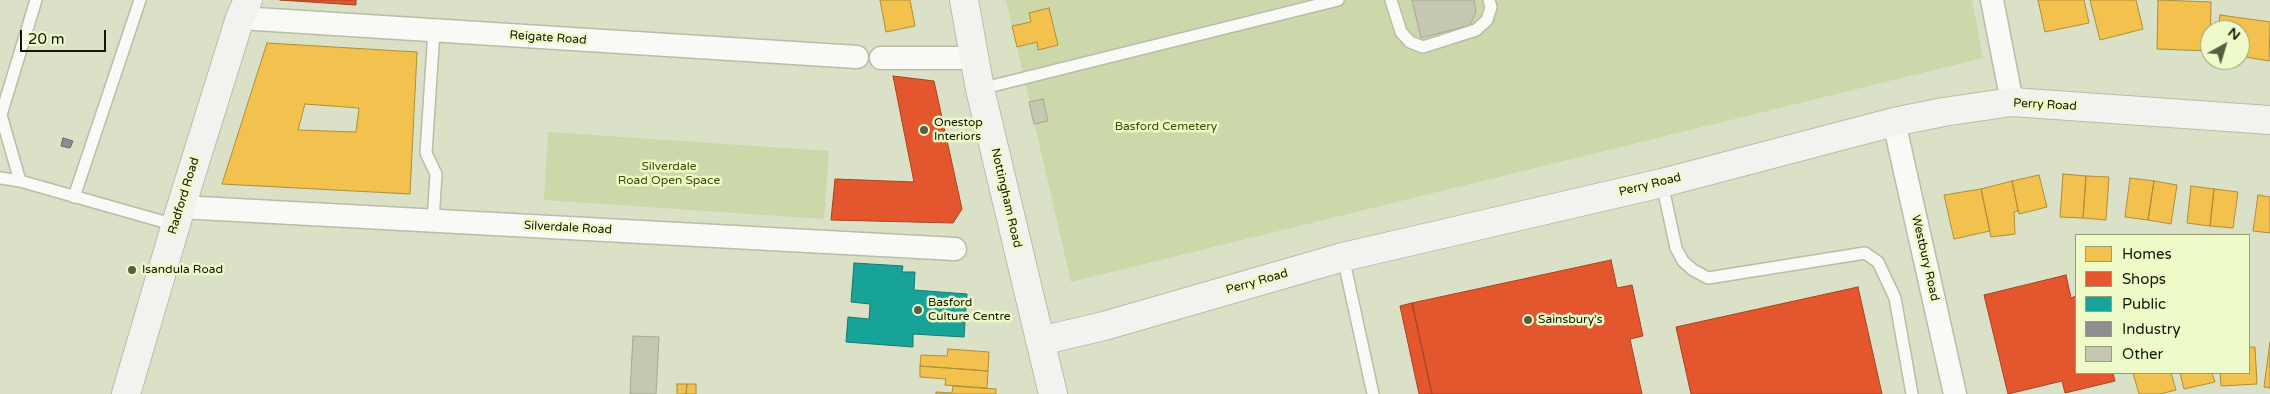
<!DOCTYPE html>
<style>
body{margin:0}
#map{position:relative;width:2270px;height:394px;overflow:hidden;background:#dae1c6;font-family:"Varela Round",sans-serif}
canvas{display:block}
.legend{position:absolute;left:2075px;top:234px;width:175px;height:140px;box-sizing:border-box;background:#eefac7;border:1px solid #969f79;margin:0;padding:6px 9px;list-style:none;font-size:15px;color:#121604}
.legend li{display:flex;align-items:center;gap:10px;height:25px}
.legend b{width:25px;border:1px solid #969f79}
.north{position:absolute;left:2200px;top:20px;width:50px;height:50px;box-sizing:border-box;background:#eefac7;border:1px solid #969f79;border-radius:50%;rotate:39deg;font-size:14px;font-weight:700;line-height:20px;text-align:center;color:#121604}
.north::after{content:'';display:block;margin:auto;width:18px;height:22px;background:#585d48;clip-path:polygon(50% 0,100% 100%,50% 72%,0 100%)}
.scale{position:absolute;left:20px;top:30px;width:86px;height:22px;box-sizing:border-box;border:2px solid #121604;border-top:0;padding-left:6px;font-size:15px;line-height:18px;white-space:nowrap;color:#121604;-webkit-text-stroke:4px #eefac7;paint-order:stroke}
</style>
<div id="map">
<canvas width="2270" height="394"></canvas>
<ul class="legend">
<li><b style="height:14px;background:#f2c14e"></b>Homes</li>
<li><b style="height:14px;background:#e4572e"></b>Shops</li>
<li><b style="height:14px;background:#17a398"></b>Public</li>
<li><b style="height:14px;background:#8d8d92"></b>Industry</li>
<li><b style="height:14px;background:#c6c7b1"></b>Other</li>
</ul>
<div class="north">N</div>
<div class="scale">20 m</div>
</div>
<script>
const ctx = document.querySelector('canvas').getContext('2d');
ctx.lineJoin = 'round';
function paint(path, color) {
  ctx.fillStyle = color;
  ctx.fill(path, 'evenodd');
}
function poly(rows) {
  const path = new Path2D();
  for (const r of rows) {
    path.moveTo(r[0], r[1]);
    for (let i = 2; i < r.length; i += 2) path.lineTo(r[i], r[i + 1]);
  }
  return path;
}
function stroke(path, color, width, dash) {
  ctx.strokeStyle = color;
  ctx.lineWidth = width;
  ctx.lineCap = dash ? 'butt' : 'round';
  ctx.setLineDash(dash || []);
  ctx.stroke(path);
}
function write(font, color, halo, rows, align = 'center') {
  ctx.font = font + ' "Varela Round",sans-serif';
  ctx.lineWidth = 5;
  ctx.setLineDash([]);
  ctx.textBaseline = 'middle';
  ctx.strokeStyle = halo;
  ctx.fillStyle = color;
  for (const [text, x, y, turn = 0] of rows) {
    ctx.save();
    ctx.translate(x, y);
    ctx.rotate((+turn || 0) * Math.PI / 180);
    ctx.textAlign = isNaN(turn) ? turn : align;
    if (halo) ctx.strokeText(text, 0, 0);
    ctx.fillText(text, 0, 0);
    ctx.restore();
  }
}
paint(poly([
 [1006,0,1972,0,1983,58,1071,282],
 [548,132,829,151,824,219,544,200]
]), '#cdd8aa');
const homes = poly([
 [880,0,910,0,915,26,886,32,880,0],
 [2038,0,2084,0,2089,23,2045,32,2038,0],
 [2090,0,2136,0,2143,29,2100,40,2090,0],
 [2158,0,2211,2,2210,51,2157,49,2158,0],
 [1049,8,1058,45,1038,50,1037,42,1017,47,1012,26,1031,22,1029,13,1049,8],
 [2220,15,2270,22,2269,61,2240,56,2240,30,2218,30,2220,15],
 [267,43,417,52,410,194,222,184,267,43],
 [305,104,359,108,356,132,298,130,305,104],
 [2063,174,2086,176,2083,218,2060,217,2063,174],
 [2039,175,2047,207,2019,214,2012,181,2039,175],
 [2086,176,2109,177,2106,220,2083,218,2086,176],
 [2130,178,2154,181,2148,220,2125,217,2130,178],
 [2012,181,2018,211,2014,212,2015,234,1991,237,1981,189,2012,181],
 [2154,181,2177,185,2171,224,2148,220,2154,181],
 [2191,186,2214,189,2210,226,2187,223,2191,186],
 [1981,189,1990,231,1954,239,1944,195,1981,189],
 [2214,189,2238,192,2233,228,2210,226,2214,189],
 [2258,195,2270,197,2270,233,2253,231,2258,195],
 [2270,342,2270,388,2264,387,2270,342],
 [2249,347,2255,347,2257,384,2221,386,2220,373,2249,373,2249,347],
 [948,349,989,352,988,371,920,366,921,355,947,356,948,349],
 [920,366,988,371,987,388,945,385,946,379,920,377,920,366],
 [2133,373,2171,373,2176,390,2160,394,2139,394,2133,373],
 [2180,373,2212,373,2215,382,2184,389,2180,373],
 [677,384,687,384,686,394,677,394,677,384],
 [687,384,696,384,696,394,686,394,687,384],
 [953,386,996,389,996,394,936,394,936,392,952,393,953,386]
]);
paint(homes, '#f2c14e');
stroke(homes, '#af8e38', 1);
const shops = poly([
 [280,0,356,0,356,5,280,0],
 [893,76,934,81,962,209,953,223,831,220,835,179,914,182,893,76],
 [1611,260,1617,288,1632,285,1643,336,1630,339,1642,394,1432,394,1412,303,1611,260],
 [2066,275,2071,298,2076,296,2076,373,2113,373,2115,381,2065,393,2062,381,2008,394,1984,295,2066,275],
 [1858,287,1882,394,1691,394,1676,327,1858,287],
 [1412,303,1432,394,1419,394,1400,306,1412,303]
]);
paint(shops, '#e4572e');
stroke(shops, '#a54421', 1);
const public = poly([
 [854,263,903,266,902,272,915,272,914,290,967,294,964,337,913,334,913,347,846,342,848,317,869,319,870,304,851,302,854,263]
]);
paint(public, '#17a398');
stroke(public, '#16796c', 1);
const industry = poly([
 [63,138,73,141,70,148,61,146,63,138]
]);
paint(industry, '#8d8d92');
stroke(industry, '#686967', 1);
const building = poly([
 [1412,0,1474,0,1476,12,1470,25,1421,38,1412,0],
 [1043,99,1048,121,1034,124,1029,102,1043,99],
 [633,336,659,337,656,394,630,394,633,336]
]);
paint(building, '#c6c7b1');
stroke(building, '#a5a791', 1);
const lane = poly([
 [1391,0,1401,32,1410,42,1423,47,1476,30,1487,20,1491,7,1489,0],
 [980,89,1338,0],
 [0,178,20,181,175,225],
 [20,181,1,115,36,0],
 [1662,183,1676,248,1683,261,1693,270,1708,278,1865,253,1878,262,1895,298,1912,394],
 [74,197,140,0],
 [433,221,436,174,426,153,434,31],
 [1343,257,1373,394]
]);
const street = poly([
 [1992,0,2012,102],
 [240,18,857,57],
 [881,58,974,58],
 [1894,122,1955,394],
 [181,207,955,249]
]);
const secondary = poly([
 [964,0,980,89,1053,394],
 [1040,341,1104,326,1343,257,1662,183,1894,122,1943,112,2012,102,2270,120],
 [126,394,181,207,240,18,248,0]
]);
stroke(lane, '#b8bda8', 14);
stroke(street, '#b8bda8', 25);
stroke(secondary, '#b8bda8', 30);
stroke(lane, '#f9faf6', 11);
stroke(street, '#f9faf6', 22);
stroke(secondary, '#f4f2ef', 28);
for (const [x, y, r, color] of [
 [924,130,5,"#585d48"],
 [132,270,5,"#585d48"],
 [918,310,5,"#585d48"],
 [1528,320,5,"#585d48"]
]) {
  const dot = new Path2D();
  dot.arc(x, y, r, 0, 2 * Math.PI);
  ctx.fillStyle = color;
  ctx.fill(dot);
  stroke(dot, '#eefac7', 2);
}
write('12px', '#121604', '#eefac7', [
 ["Reigate Road",548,38,4],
 ["Perry Road",2045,105,3],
 ["Perry Road",1650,185,-14],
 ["Radford Road",184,196,-73],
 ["Nottingham Road",1006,198,77],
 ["Silverdale Road",568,228,3],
 ["Westbury Road",1925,258,77],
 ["Perry Road",1257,282,-16]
]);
write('12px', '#121604', '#eefac7', [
 ["Onestop",934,123],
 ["Interiors",934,137],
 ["Isandula Road",142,270],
 ["Basford",928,303],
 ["Culture Centre",928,317],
 ["Sainsbury's",1538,320]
], 'left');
write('12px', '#414c04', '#eefac7', [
 ["Basford Cemetery",1166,127],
 ["Silverdale",669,167],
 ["Road Open Space",669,181]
]);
</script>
